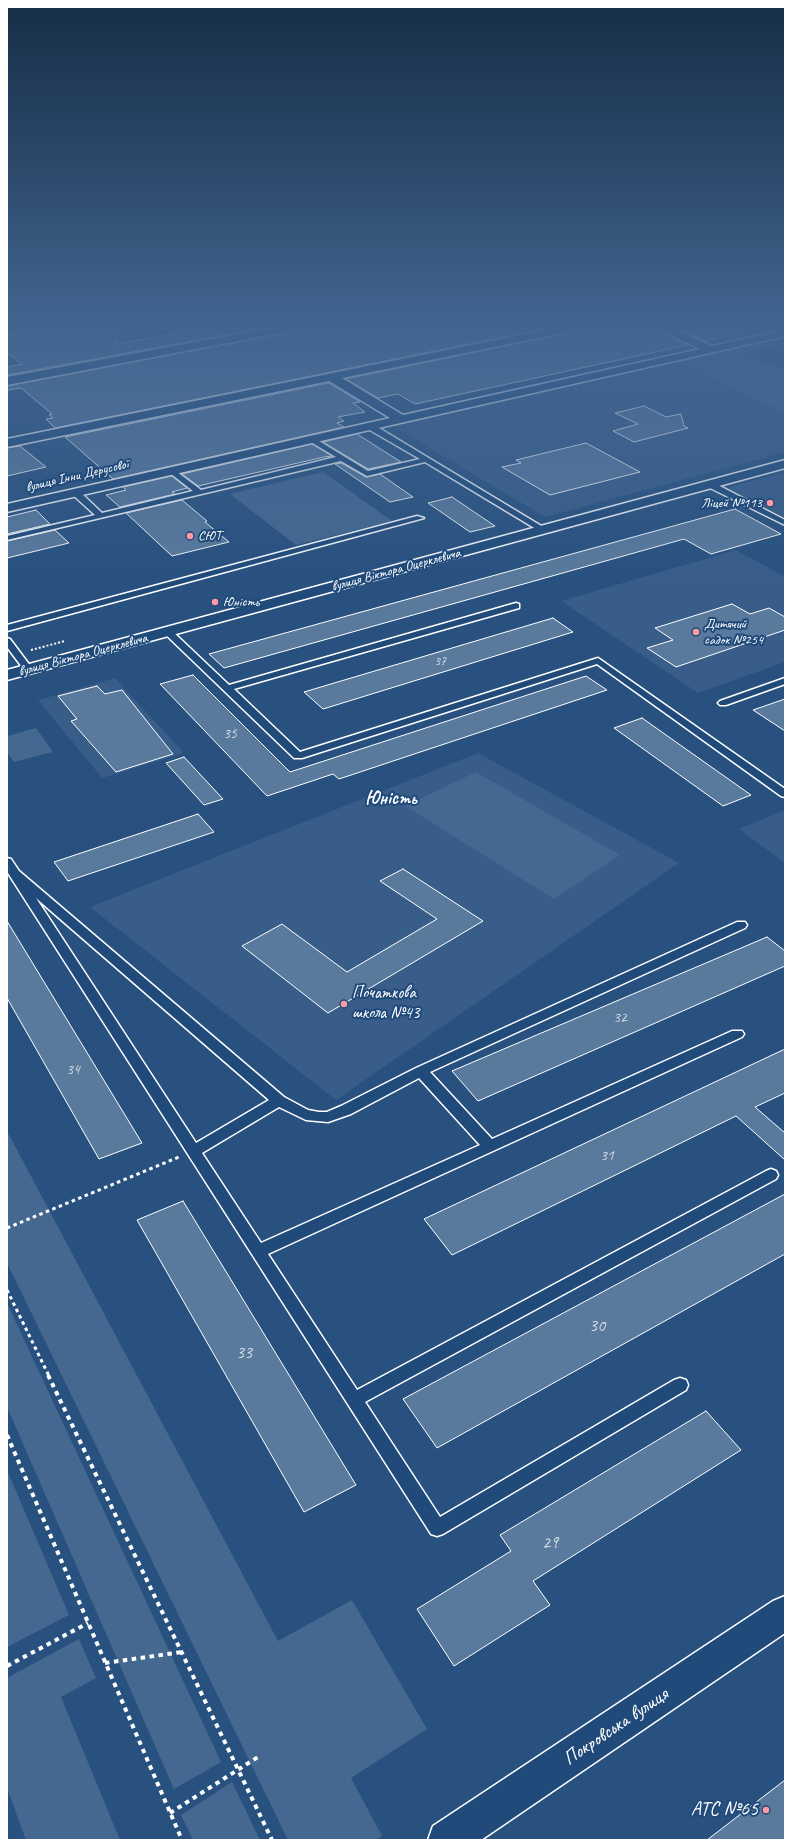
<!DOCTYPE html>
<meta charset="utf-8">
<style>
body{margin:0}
#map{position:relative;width:792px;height:1847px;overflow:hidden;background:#28517f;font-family:Caveat,sans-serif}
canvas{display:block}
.frame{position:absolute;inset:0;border:8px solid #fff;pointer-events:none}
</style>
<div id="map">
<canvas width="792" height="1847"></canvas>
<div class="frame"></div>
</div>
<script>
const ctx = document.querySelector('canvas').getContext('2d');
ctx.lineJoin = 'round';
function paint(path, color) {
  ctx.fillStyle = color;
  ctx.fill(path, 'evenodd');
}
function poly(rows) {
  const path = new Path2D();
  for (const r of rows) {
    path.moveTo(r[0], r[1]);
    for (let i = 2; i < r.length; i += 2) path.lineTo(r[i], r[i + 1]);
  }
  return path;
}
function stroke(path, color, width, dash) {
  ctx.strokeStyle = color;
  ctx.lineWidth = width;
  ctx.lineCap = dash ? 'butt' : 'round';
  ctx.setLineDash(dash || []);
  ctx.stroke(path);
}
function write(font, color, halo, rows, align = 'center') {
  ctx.font = font + ' Caveat,sans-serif';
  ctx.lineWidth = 4;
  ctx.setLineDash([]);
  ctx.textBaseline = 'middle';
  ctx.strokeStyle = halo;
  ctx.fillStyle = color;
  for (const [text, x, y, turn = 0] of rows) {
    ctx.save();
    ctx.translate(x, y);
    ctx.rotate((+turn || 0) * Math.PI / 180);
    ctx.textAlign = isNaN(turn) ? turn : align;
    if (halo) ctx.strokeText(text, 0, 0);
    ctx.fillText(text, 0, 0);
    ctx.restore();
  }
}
paint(poly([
 [667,358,785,371,785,452,545,517,388,423],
 [785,472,785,518,726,488],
 [736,550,785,577,785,662,698,693,561,601],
 [115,678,184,753,102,778,38,700],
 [478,753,679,863,336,1100,90,907],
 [785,810,785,863,739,829]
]), '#375d88');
paint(poly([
 [785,333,785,344,745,353,785,371,785,412,667,358],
 [323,472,392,521,296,545,230,494],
 [36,728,53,752,14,762,7,752,7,736],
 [476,772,620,855,554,899,405,806],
 [7,1131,278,1641,352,1600,427,1729,351,1778,382,1836,376,1840,288,1840,7,1263],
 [7,1303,221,1762,174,1789,7,1407],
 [7,1470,69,1615,7,1647],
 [79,1639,96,1678,61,1697,120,1840,26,1840,7,1788,7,1678],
 [232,1782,260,1840,193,1840,181,1815]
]), '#446890');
const building = poly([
 [20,325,115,325,117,344,189,331,180,325,279,325,7,375,7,367,22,364,7,353,7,335,21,332,19,331,25,329,20,325],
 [313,325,433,325,434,332,471,325,562,325,55,428,46,419,53,418,49,415,52,414,21,388,7,390,7,386,306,329,313,325],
 [594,325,648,325,688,345,415,404,398,394,378,398,346,379,587,329,594,325],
 [669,325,745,325,745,332,705,341,669,325],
 [329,383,360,402,353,403,365,412,338,417,344,421,337,423,344,427,113,479,65,437,329,383],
 [644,406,666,417,681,414,684,426,688,428,634,442,613,431,638,424,615,413,644,406],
 [357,434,401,462,368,469,323,442,357,434],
 [586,443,640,472,550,495,502,467,521,463,516,460,586,443],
 [312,444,332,456,324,457,198,486,182,474,312,444],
 [20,446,46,467,7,476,7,448,20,446],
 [341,463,366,477,380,474,413,497,390,502,335,464,341,463],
 [172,476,187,488,172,492,175,494,120,507,106,495,126,490,123,487,172,476],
 [452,497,495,526,470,532,428,503,452,497],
 [182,500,207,521,205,522,229,542,172,556,126,513,182,500],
 [735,509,781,534,711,554,684,539,224,668,209,654,735,509],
 [36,510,50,524,7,534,7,517,36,510],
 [55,530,69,543,7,558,7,541,55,530],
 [732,604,750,614,769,608,785,617,785,630,676,667,647,648,673,640,655,628,732,604],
 [553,618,573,632,323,709,304,692,553,618],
 [193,675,290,772,586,676,607,690,339,779,333,774,267,796,160,684,193,675],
 [97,686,105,694,122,690,173,754,116,772,71,721,77,719,58,696,97,686],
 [785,699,785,731,753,710,785,699],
 [642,718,751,795,723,806,614,728,642,718],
 [184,757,223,799,204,805,166,763,184,757],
 [198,814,214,832,68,881,54,862,198,814],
 [403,869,483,921,328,1013,242,946,282,924,347,972,437,919,380,881,403,869],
 [7,921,142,1143,99,1159,7,998,7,921],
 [767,937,785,951,785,966,478,1101,452,1071,767,937],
 [785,1049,785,1093,755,1107,785,1133,785,1160,736,1116,452,1255,424,1219,785,1049],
 [785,1194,785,1254,437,1448,403,1399,785,1194],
 [183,1201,356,1485,304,1512,137,1220,183,1201],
 [706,1411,741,1450,533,1581,550,1605,454,1666,417,1609,511,1551,500,1535,706,1411],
 [785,1780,785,1840,707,1840,785,1780]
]);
paint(building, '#5a7a9d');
stroke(building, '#fff', 1);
const service = poly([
 [368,425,374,425,548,530,541,532,425,462,367,476,341,461,7,540,7,536,95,515,73,495,73,491,79,491,102,513,193,491,170,473,170,469,173,469,201,490,336,457,311,442,311,438,314,438,368,471,420,459,368,429,368,425],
 [706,482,712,482,785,520,785,525,706,486,706,482],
 [417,516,424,518,7,631,7,625,417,516],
 [516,603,519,604,519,608,234,689,300,752,598,658,785,789,785,797,781,796,597,664,302,758,294,758,163,632,168,629,171,630,229,685,516,603],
 [7,638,10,639,31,667,31,671,25,671,7,647,7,638],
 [785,678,785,684,726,705,720,705,718,703,720,701,785,678],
 [7,858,11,859,19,871,284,1097,308,1110,319,1112,327,1112,341,1106,416,1068,737,922,745,922,747,925,745,928,430,1072,492,1139,732,1031,742,1031,744,1034,742,1037,268,1254,357,1390,766,1171,771,1169,776,1171,778,1175,776,1179,365,1402,440,1517,674,1380,680,1378,686,1380,688,1385,686,1390,443,1534,437,1536,431,1534,8,873,7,858],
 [36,898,269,1100,196,1143,36,898],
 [419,1078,480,1145,261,1243,202,1153,279,1107,306,1120,328,1122,351,1114,419,1078]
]);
const minor = poly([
 [288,325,312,325,306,328,7,385,7,377,288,325],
 [570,325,593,325,587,328,342,378,403,415,700,349,649,325,665,325,712,346,785,330,785,336,7,512,7,504,390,418,329,381,7,447,7,439,570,325],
 [785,1596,785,1633,481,1840,428,1840,433,1826,773,1601,785,1596]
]);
const tertiary = poly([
 [785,460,785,468,7,680,7,670,785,460]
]);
stroke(service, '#fff', 3);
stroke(minor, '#fff', 3);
stroke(tertiary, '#fff', 3);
stroke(poly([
 [31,650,65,641]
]), '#fff', 2, [2, 2]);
stroke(poly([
 [7,1228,179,1157],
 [7,1290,49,1376]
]), '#fff', 3, [3.5, 3.5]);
stroke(poly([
 [48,1375,272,1840],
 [7,1435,182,1840],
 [105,1663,182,1652],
 [7,1666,88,1623],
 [170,1813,258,1757]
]), '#fff', 4, [4.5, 4.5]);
paint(service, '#1f4a7a');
paint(minor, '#1f4a7a');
paint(tertiary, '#1f4a7a');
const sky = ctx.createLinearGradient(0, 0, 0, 584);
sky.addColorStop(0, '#162d46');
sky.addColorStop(0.56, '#426590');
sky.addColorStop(1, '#42659000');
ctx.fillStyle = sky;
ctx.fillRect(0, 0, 792, 584);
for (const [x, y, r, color] of [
 [770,503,4,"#ff9aa2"],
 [190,536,4,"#ff9aa2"],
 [215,602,4,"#ff9aa2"],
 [696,632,4,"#ff9aa2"],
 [344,1004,4,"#ff9aa2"],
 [766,1810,4,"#ff9aa2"]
]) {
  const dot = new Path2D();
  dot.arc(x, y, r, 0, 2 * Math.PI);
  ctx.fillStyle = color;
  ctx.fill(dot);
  stroke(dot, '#1f4a7a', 1.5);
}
write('13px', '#d6dee6', null, [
 ["37",440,662]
]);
write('14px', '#fff', '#1f4a7a', [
 ["вулиця Інни Дерусової",77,476,-13],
 ["вулиця Віктора Оцерклевича",396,570,-15],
 ["вулиця Віктора Оцерклевича",83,655,-15]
]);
write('14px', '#fff', '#1f4a7a', [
 ["Ліцей №113",762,503,"right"],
 ["СЮТ",198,536],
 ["Юність",223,602],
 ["Дитячий",704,624],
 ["садок №254",704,640]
], 'left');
write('15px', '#d6dee6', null, [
 ["35",230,734],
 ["32",620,1018],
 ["34",73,1070],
 ["31",607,1156]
]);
write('17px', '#fff', '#1f4a7a', [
 ["Початкова",352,994],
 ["школа №43",352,1014]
], 'left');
write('18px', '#d6dee6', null, [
 ["30",597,1326],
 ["33",244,1353],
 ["29",550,1543]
]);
write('bold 19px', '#fff', '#1f4a7a', [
 ["Юність",391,799]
]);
write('20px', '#fff', '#1f4a7a', [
 ["Покровська вулиця",616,1727,-34]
]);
write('20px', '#fff', '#1f4a7a', [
 ["АТС №65",758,1810]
], 'right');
</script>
